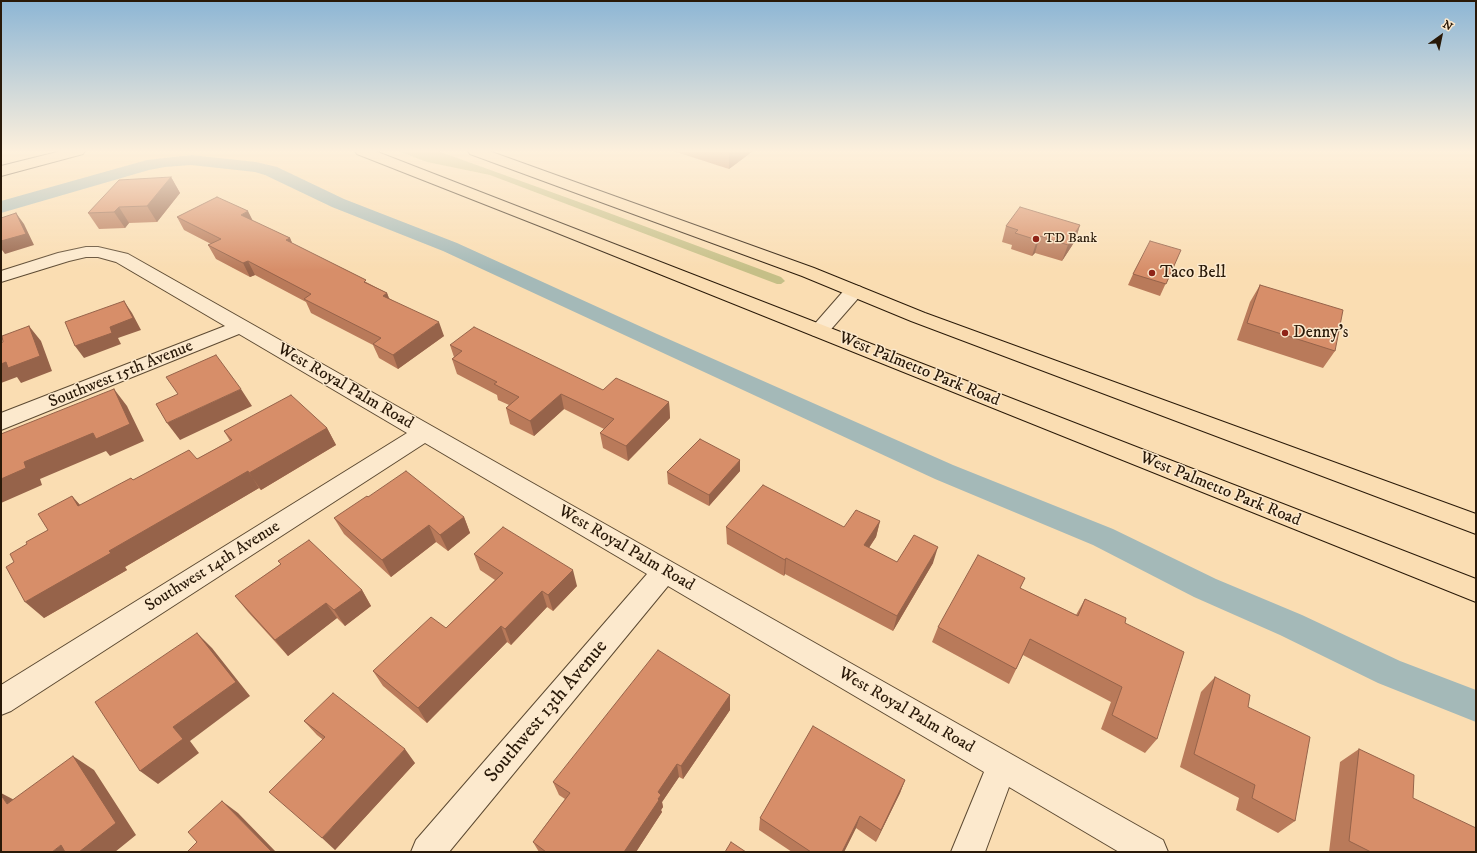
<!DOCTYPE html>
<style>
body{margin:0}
#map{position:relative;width:1477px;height:853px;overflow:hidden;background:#faddb2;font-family:"IM FELL DW Pica",serif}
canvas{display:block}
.frame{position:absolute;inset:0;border:2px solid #291908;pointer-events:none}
.north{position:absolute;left:1421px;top:16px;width:40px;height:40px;-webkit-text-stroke:3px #fce9cd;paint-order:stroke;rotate:33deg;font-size:11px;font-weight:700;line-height:16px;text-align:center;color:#291908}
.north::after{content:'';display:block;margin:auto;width:14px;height:18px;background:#291908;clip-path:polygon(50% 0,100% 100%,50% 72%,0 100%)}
</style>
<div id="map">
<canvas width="1477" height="853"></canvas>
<div class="frame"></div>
<div class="north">N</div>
</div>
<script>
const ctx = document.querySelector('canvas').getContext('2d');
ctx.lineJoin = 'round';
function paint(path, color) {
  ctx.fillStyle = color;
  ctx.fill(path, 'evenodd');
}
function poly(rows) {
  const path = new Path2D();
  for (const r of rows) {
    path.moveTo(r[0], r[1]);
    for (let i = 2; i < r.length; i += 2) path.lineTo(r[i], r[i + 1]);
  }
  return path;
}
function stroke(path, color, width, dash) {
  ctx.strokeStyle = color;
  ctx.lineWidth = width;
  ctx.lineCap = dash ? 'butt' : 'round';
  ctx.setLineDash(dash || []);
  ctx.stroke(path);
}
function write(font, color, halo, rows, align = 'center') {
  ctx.font = font + ' "IM FELL DW Pica",serif';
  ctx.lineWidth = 3;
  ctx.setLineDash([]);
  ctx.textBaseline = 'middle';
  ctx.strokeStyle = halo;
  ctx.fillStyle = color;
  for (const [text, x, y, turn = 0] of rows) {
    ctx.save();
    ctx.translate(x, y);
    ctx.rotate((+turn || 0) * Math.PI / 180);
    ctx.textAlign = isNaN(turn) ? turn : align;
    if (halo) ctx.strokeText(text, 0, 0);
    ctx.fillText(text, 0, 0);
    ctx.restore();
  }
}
paint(poly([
 [398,151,438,151,601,210,781,277,785,281,781,284,777,284,490,175,427,162]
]), '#c5bf87');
paint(poly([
 [191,155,256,162,277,167,344,199,457,243,657,334,953,465,1113,529,1216,579,1302,615,1400,661,1476,690,1476,722,1378,683,1280,635,1194,597,1093,545,935,479,443,251,332,207,265,175,255,172,191,165,165,167,149,170,1,213,1,201,147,160,191,155]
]), '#a4b9b8');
const street = poly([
 [86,247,98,247,128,254,1163,840,1168,852,1119,852,1009,787,985,852,951,852,984,772,668,586,449,852,411,852,416,840,647,574,425,443,11,711,1,715,1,685,407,433,239,334,1,430,1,413,225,326,116,262,98,257,86,257,69,261,1,282,1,271,58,253,86,247],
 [854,285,861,287,863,291,861,295,826,335,819,337,812,335,809,331,812,327,847,287,854,285]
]);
const primary = poly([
 [355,151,375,151,1476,579,1476,602,550,230,357,154,355,151],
 [468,151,489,151,814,268,925,313,1476,514,1476,534,911,321,802,276,470,154,468,151]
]);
const highway = poly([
 [61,151,85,151,83,154,1,176,1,166,61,151]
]);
stroke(street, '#5d4a32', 2);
stroke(primary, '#291908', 2);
stroke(highway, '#291908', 2);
paint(street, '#fce9cd');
paint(primary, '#faddb2');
paint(highway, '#faddb2');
paint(poly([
 [673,151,753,151,729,169],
 [171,177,180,193,157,222,129,223,125,228,99,229,88,213],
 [177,217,253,221,290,238,292,243,387,293,389,298,444,336,398,369,379,358,373,345,311,313,306,302,255,275,250,277,216,259,208,245,211,244,184,230],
 [1080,225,1075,241,1062,261,1035,253,1032,256,1011,249,1012,245,1002,242,1006,226],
 [1181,250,1160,296,1128,285,1133,274],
 [1260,285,1335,351,1323,368,1237,340,1250,302],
 [450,345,603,390,669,402,670,418,628,461,603,448,600,433,604,429,564,409,534,436,510,424,506,408,509,405,498,400,497,395,457,374,452,359,454,357],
 [327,428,336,445,261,490,259,488,125,567,127,570,44,618,14,562,27,544,48,530,72,496,80,505,133,480,197,459,230,441,224,431],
 [740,471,709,506,668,484,667,472],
 [368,497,464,517,470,533,448,551,436,542,391,577,344,534,334,518],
 [880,521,876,537,869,548,897,562,933,563,893,631,785,574,784,576,727,544,726,527,844,527],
 [474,554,577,586,553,611,547,607,511,645,507,642,427,723,383,686,373,671,446,628,495,580,480,570],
 [278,561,362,590,371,606,345,626,337,618,288,656,248,612,235,596,281,564],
 [1025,578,1020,588,1076,615,1085,599,1125,623,1157,739,1145,753,1101,729,1111,702,1023,655,1009,684,932,642,938,627],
 [1215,677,1248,707,1295,821,1278,833,1236,810,1239,798,1180,767,1201,692],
 [730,695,730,710,683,779,679,777,662,802,663,807,661,810,662,812,636,852,539,852,533,842,565,799,559,795,553,782],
 [304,721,415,763,335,850,322,739,317,735],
 [1359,749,1413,798,1476,852,1329,852,1340,762],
 [905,780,900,793,876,842,856,828,844,852,792,852,759,830,760,818]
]), '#b97a5a');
paint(poly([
 [729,151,753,151,729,169],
 [171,177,180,193,157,222,147,206],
 [119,207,129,223,125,228,114,212],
 [248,211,255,225,241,215],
 [16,213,24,224,34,245,5,254,2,250,1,251,1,241],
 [1080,225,1075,241,1062,261,1068,245],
 [1040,236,1035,253,1032,256,1037,240],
 [290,238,296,252,286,240],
 [248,261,255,275,250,277,243,263],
 [387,293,392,307,383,296],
 [124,301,132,313,141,330,118,338,121,344,84,358,75,346,110,327],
 [439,322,444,336,398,369,393,355],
 [29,326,41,341,52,371,21,383,17,377,1,383,1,364],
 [114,389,127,406,144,441,110,456,106,451,40,479,42,485,1,503,1,479,24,462],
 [241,389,252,406,180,440,167,423],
 [561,394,564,409,534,436,530,421],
 [669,402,670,418,628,461,626,446],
 [327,428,336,445,261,490,249,473],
 [740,460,740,471,709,506,709,495],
 [248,471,259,488,125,567,127,570,44,618,25,602,109,551],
 [72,496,87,513,78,506],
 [464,517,470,533,448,551,440,535],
 [880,521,876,537,860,561,864,545],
 [429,525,436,542,391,577,382,560],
 [938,547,933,563,893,631,897,616],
 [786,558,785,574,784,576,785,560],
 [573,570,577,586,553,611,548,595],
 [362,590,371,606,345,626,334,610],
 [542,591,547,607,511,645,505,629],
 [326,603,337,618,288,656,275,640],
 [501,626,507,642,427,723,418,708],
 [197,633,212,648,250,696,190,741,199,753,158,784,140,771,173,727],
 [730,695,730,710,683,779,681,766],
 [405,749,415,763,335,850,322,838],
 [73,756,94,770,136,835,115,852,79,852],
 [677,764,679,777,662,802,663,807,661,810,662,812,636,852,624,852,658,792],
 [905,780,900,793,876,842,881,830],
 [1,793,22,804,7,804,1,795],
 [222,801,238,813,276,852,272,852],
 [860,816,856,828,844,852,842,852],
 [61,845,74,852,52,852]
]), '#96634a');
const building = poly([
 [171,177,147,206,119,207,114,212,88,213,119,180,171,177],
 [217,197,248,211,241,215,290,238,286,240,366,280,364,282,387,293,383,296,439,322,393,355,373,344,381,338,304,299,311,294,248,261,243,263,208,245,221,239,177,217,217,197],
 [1020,207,1080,225,1068,245,1040,236,1037,240,1015,233,1018,230,1006,226,1020,207],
 [16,213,26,234,1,241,1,218,16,213],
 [1150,241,1181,250,1166,284,1133,274,1150,241],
 [1260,285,1343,310,1335,351,1247,323,1260,285],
 [124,301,133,318,110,327,112,333,75,346,65,322,124,301],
 [29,326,40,356,8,368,6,362,1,364,1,343,3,342,2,336,29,326],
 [474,327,603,390,616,378,669,402,626,446,600,433,614,419,561,394,530,421,506,408,519,397,494,384,497,382,452,359,462,351,450,345,474,327],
 [216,355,241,389,167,423,156,404,178,394,166,377,216,355],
 [114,389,130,424,96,439,93,433,24,462,26,468,1,479,1,434,114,389],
 [291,395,327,428,249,473,248,471,109,551,111,553,25,602,6,567,14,562,10,554,27,544,26,542,48,530,38,514,72,496,78,506,131,478,133,480,189,450,197,459,232,440,224,431,291,395],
 [700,439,740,460,709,495,667,472,700,439],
 [406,471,464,517,440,535,429,525,382,560,334,518,367,496,368,497,406,471],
 [763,485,844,527,856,510,880,521,864,545,897,562,914,535,938,547,897,616,786,558,785,560,726,527,763,485],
 [503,527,573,570,548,595,542,591,505,629,501,626,418,708,373,671,431,617,446,628,503,573,474,554,503,527],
 [309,540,362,590,334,610,326,603,275,640,235,596,281,564,278,561,309,540],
 [978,555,1025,578,1020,588,1078,616,1085,599,1126,618,1125,623,1184,652,1157,739,1112,715,1122,687,1030,639,1016,669,938,627,978,555],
 [197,633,236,682,173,727,183,739,140,771,95,702,197,633],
 [658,650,730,695,681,766,677,764,658,792,661,795,658,799,659,800,624,852,546,852,533,842,570,793,553,782,658,650],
 [1215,677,1250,695,1248,707,1310,737,1295,821,1252,798,1255,785,1194,754,1215,677],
 [333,693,405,749,322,838,269,792,325,737,304,721,333,693],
 [813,726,905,780,881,830,860,816,842,852,811,852,760,818,813,726],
 [1359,749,1414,775,1413,798,1476,828,1476,852,1371,852,1349,841,1359,749],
 [73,756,116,823,79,852,65,852,61,845,52,852,1,852,1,795,7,804,73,756],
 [222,801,272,852,187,852,197,842,188,832,222,801],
 [731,842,746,852,725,852,731,842]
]);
paint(building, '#d78e69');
stroke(building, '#96634a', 1);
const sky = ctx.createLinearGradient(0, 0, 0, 270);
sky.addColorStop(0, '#8db6d5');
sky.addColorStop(0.56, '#fdf0dc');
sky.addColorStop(1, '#fdf0dc00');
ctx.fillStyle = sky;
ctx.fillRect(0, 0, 1477, 270);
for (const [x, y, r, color] of [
 [1036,239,4,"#8f2418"],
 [1152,273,4,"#8f2418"],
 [1285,333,4,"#8f2418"]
]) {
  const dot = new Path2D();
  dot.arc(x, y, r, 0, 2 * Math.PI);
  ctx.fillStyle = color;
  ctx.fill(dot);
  stroke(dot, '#fce9cd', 1.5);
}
write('14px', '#291908', '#fce9cd', [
 ["TD Bank",1044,239]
], 'left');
write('17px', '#291908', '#fce9cd', [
 ["Taco Bell",1160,273],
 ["Denny's",1293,333]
], 'left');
write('17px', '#291908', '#fce9cd', [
 ["West Palmetto Park Road",919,370,22],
 ["Southwest 15th Avenue",121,375,-22],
 ["West Royal Palm Road",345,387,30],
 ["West Palmetto Park Road",1220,490,22],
 ["West Royal Palm Road",626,549,30],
 ["Southwest 14th Avenue",213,567,-32],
 ["West Royal Palm Road",906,711,30]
]);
write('20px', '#291908', '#fce9cd', [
 ["Southwest 13th Avenue",547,712,-50]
]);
</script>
